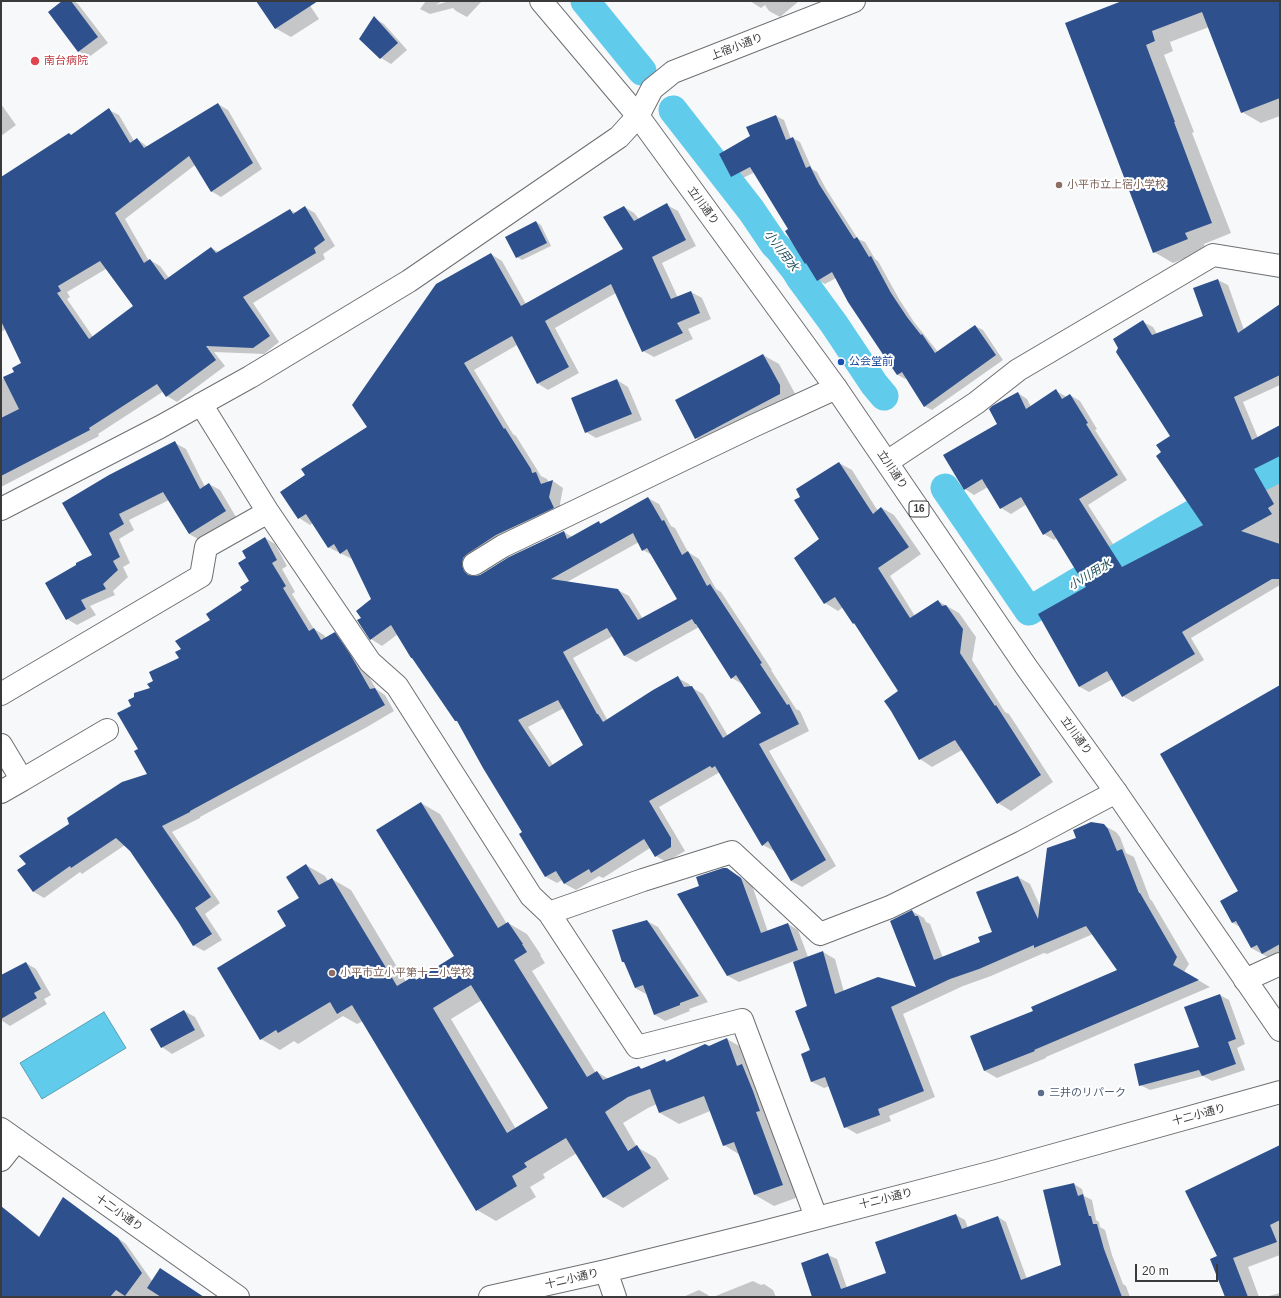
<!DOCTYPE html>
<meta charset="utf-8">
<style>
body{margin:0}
#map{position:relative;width:1281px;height:1298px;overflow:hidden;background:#f7f8fa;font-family:Arial,sans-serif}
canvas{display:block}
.frame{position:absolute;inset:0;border:2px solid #3a3a3b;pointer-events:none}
.scale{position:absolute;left:1135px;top:1264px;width:83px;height:18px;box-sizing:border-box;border:2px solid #3a3a3b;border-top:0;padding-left:5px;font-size:12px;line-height:14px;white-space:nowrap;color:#3a3a3b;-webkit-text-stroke:3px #fff;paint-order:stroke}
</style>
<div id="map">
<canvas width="1281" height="1298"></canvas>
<div class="frame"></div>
<div class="scale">20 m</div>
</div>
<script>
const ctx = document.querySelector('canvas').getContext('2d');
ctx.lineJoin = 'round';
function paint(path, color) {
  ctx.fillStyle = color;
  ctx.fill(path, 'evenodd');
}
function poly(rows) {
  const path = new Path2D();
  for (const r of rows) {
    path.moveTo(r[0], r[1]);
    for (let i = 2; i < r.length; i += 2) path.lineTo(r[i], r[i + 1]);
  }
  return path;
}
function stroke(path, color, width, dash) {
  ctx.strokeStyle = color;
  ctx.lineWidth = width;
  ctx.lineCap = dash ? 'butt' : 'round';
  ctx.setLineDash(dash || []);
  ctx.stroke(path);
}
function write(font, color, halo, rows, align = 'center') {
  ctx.font = font + ' Arial,"Noto Sans JP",sans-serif';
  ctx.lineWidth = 4;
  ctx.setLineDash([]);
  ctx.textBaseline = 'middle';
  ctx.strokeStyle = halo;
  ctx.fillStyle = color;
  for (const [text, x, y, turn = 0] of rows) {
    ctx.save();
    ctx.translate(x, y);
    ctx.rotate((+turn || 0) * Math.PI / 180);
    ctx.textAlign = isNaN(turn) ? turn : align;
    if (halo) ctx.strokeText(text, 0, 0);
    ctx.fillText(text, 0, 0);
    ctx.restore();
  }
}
const water = poly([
 [104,1012,126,1048,42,1099,20,1063,104,1012]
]);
paint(water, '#61cbeb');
stroke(water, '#55a0b6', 1);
paint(poly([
 [64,1,74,1,78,4,108,43,89,57,78,51],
 [257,1,307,1,319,19,291,37,275,28],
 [426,1,442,1,436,5,449,1,482,1,467,17,456,11,453,8,430,14,420,9],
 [750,1,799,1,780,17,769,11,765,5,761,8],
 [1124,1,1280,1,1280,116,1261,123,1242,112,1209,27,1170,42,1173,51,1164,55,1194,132,1192,133,1231,233,1204,244,1206,250,1173,263,1154,252],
 [374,18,384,24,407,50,391,64,381,58,360,39],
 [1,104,16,125,1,136],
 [218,104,228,110,262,169,221,197,211,191,195,165,125,219,149,261,150,260,160,266,169,278,211,248,219,252,290,210,296,213,305,207,315,213,335,246,323,254,325,259,253,303,279,342,264,354,214,352,225,366,177,402,167,396,164,391,98,434,99,436,1,487,1,380,15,372,23,364,6,329,1,332,1,178,69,134,72,136,109,110,119,115,134,141,137,139,148,147],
 [106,269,134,306,93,337,67,299,70,297,67,292],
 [776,116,784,120,791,139,793,138,800,142,812,169,817,172,826,189,858,239,865,242,875,259,878,261,899,299,914,322,938,352,975,326,983,330,1003,360,932,410,924,406,907,378,905,379,898,375,836,278,825,284,817,280,809,265,806,263,789,229,755,172,739,180,732,176,751,137],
 [667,205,678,211,696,246,662,263,678,298,691,292,702,298,711,319,688,329,693,339,654,357,643,351,616,293,555,328,579,373,548,390,537,383,517,345,474,370,513,434,516,436,541,476,547,479,549,483,553,481,563,488,560,504,564,514,472,572,474,578,481,576,564,532,572,537,599,522,602,524,648,498,659,504,671,526,675,528,688,552,699,559,716,589,721,592,772,670,771,670,796,709,800,711,809,731,769,751,836,866,802,887,791,881,775,851,774,851,763,845,720,772,659,807,685,851,666,862,656,856,650,848,603,878,599,876,576,890,565,884,562,880,557,883,546,877,520,834,524,832,459,722,415,660,412,658,398,634,382,646,371,639,358,621,363,618,372,599,352,559,328,547,313,523,310,525,299,518,281,492,306,476,368,428,491,254,502,261,526,304,624,250,624,207,634,213,639,219],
 [639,542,643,550,652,555,678,599,643,619,629,596,618,590,567,582],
 [699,627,732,678,742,684,762,713,728,736,703,694,691,687,689,684,678,678,608,721,573,658,613,636,625,656,636,662],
 [564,708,585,745,553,765,528,727],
 [536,222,541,225,551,246,522,260,517,257],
 [1218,280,1228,285,1244,330,1280,305,1280,385,1243,402,1258,438,1280,426,1280,585,1191,638,1204,660,1133,702,1123,696,1113,679,1089,692,1080,687,1040,614,1088,587,1057,538,1054,540,1044,534,1027,504,1011,514,1001,508,988,487,974,495,965,489,998,424,1018,393,1027,399,1031,407,1056,391,1067,397,1070,395,1080,401,1097,429,1095,430,1127,480,1088,505,1127,566,1204,525,1163,452,1172,436,1143,322,1153,327,1157,334,1205,316],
 [763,355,779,364,799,401,711,447,696,438],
 [617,380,628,387,642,420,596,438,586,432],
 [175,443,186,449,205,487,209,484,220,490,236,517,200,540,189,534,169,500,129,520,134,530,119,539,130,563,123,567,128,577,113,591,115,595,90,606,96,615,77,625,67,619,94,556,63,503],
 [839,463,852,470,878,511,882,508,894,515,921,554,890,576,915,616,938,601,959,613,976,637,972,660,1005,712,1009,714,1053,782,1011,811,998,803,962,750,932,767,920,759,900,692,857,625,853,623,843,607,838,611,825,603,795,558,821,539],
 [265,538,275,544,287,566,282,569,295,592,292,594,314,629,324,635,326,638,335,634,345,640,360,661,376,689,385,695,394,711,367,727,200,817,200,818,172,832,220,903,205,914,222,940,204,951,193,945,180,922,131,850,125,845,82,874,80,872,44,898,34,892,18,870,148,774,139,749,132,707,151,688,154,681,180,659,183,649,211,620,243,591,251,581,248,558],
 [1280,686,1280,962,1279,963,1251,948,1240,927,1233,923,1221,901,1239,891],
 [421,803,440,814,507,924,508,923,527,934,541,955,540,955,545,963,532,971,596,1073,597,1072,609,1079,639,1067,643,1069,665,1060,669,1062,727,1039,746,1050,801,1196,774,1206,755,1195,740,1155,724,1145,710,1111,679,1124,660,1113,657,1104,648,1108,623,1123,637,1147,656,1158,669,1179,623,1208,604,1197,577,1153,543,1174,545,1178,530,1187,536,1197,496,1221,477,1210,363,1021,357,1024,343,1016,298,1044,294,1041,280,1050,261,1039,288,926,300,898,306,865,325,876,328,881,332,879,351,890,406,982,414,977,418,980,455,957],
 [482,1000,549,1109,516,1129,451,1019],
 [1103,825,1116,832,1120,837,1126,853,1134,857,1150,899,1152,901,1189,964,1184,972,1210,987,1046,1057,1046,1058,997,1078,985,1071,971,1037,1034,1012,1118,971,1093,934,1047,954,1044,953,991,976,963,986,903,1014,935,1097,889,1116,891,1121,857,1134,845,1127,830,1086,824,1088,812,1082,809,1007,794,961,739,982,728,976,701,887,727,869,752,885,768,932,788,924,798,930,808,957,823,952,835,959,844,992,918,988,912,911,924,918,926,922,930,924,943,958,982,942,993,932,1018,877,1030,884,1040,906,1077,839],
 [647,921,658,927,708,1002,689,1009,690,1011,665,1021,655,1015,647,993,646,994,635,988,626,964,623,962],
 [26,963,36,969,51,995,44,999,47,1004,10,1026,1,1020,1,976],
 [1220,995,1229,1000,1245,1044,1237,1048,1245,1070,1212,1081,1203,1076,1150,1090,1140,1085,1200,1048],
 [184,1011,195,1017,205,1036,172,1054,162,1047],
 [1280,1146,1280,1255,1248,1267,1259,1297,1226,1297,1218,1257],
 [1074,1184,1082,1189,1084,1196,1092,1200,1096,1220,1099,1222,1100,1227,1105,1230,1112,1255,1123,1284,1126,1286,1130,1297,813,1297,828,1255,837,1259,847,1288,888,1274,956,1215,965,1220,968,1228,998,1217,1006,1222,1027,1279,1062,1265],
 [63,1198,71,1203,126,1244,152,1281,198,1297,1,1297,1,1210,3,1209,11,1214,40,1237],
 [753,1281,761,1285,764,1284,773,1290,776,1297,713,1297],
 [699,1290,708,1295,709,1297,683,1297],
 [1280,1293,1280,1297,1265,1297]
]), '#0003');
stroke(poly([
 [585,1,642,71],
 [673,110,751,210,774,244,779,249,796,271,801,279,834,324,874,384,884,396],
 [945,488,1029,611,1165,530,1228,494,1280,467]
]), '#61cbeb', 29);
paint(poly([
 [62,1,71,1,98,37,78,52,48,12],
 [256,1,318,1,275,29],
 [1122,1,1280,1,1280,98,1241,113,1202,12,1152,31,1155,41,1146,45,1175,122,1174,122,1212,223,1185,233,1188,239,1153,253,1065,23],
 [374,16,398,43,380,59,359,39],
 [218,103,253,163,211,192,189,156,115,213,144,263,150,259,165,280,211,247,216,253,290,209,293,214,305,206,325,240,314,248,316,253,243,297,270,336,253,348,206,346,216,360,166,397,157,384,89,428,90,430,1,476,1,418,19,409,3,377,14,372,12,368,21,363,1,321,1,177,69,133,71,135,109,108,130,143,137,138,144,148],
 [100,261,133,306,89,339,57,293,61,291,58,286],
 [776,115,786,140,793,137,806,168,810,166,819,184,854,239,857,237,869,257,871,256,891,293,907,317,921,335,922,334,935,353,975,325,996,355,924,407,902,372,897,375,886,359,848,302,832,272,817,281,806,263,805,264,785,231,788,229,750,167,731,177,719,154,750,136,746,127],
 [667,203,686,240,652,257,671,299,691,291,700,313,677,323,683,333,642,352,611,284,545,321,569,367,537,384,512,336,464,363,504,429,505,428,531,469,532,473,536,472,541,484,553,480,549,497,554,508,496,535,467,554,463,558,462,565,464,571,468,575,475,576,480,575,509,557,564,531,567,539,599,521,600,524,648,497,662,521,664,520,682,555,688,551,707,586,710,584,762,663,760,664,787,705,789,704,799,724,759,744,826,860,791,881,768,841,762,846,715,766,712,768,710,766,649,801,671,838,671,847,655,857,644,839,591,873,589,869,564,884,556,871,545,877,519,834,522,832,483,768,457,721,455,721,412,658,411,658,391,625,370,640,357,620,361,618,356,611,371,599,347,549,340,554,334,544,328,548,306,514,298,519,280,492,305,475,301,469,367,427,352,405,436,284,491,253,521,306,623,249,603,217,624,206,634,221],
 [633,533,642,551,647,548,677,599,638,620,618,589,551,579],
 [692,619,695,624,696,624,731,679,736,675,761,713,723,738,692,686,684,687,678,676,653,690,603,722,598,714,597,714,563,652,607,628,624,656],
 [558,700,583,745,549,767,518,720],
 [536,221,547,243,516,258,505,237],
 [1218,279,1238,333,1280,304,1280,375,1234,397,1252,440,1280,425,1280,456,1254,469,1274,504,1268,508,1272,514,1241,531,1280,544,1280,579,1272,579,1182,632,1195,654,1122,697,1107,671,1079,687,1038,614,1086,587,1051,530,1043,535,1021,497,1000,509,982,479,964,490,943,455,997,424,989,409,992,406,1018,392,1026,409,1056,389,1062,399,1070,394,1088,423,1086,424,1118,475,1079,499,1122,567,1203,525,1156,456,1161,452,1156,445,1170,436,1116,352,1118,348,1113,339,1143,320,1152,335,1203,316,1193,288],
 [763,354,780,385,780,394,695,439,675,400],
 [617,379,632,414,585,433,571,398],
 [175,441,200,489,209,483,226,511,189,534,163,492,119,514,124,524,109,533,120,557,113,561,118,570,103,584,106,589,81,600,86,609,66,620,45,583,76,565,76,563,92,555,62,503,109,475],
 [839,462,873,514,881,507,909,547,878,568,910,618,938,600,942,606,946,605,963,629,960,653,995,706,996,705,1041,775,997,804,955,740,919,760,891,711,884,701,898,691,854,623,853,624,835,597,824,604,794,558,819,539,794,500,800,497,796,489],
 [265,537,277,560,272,563,286,586,283,588,309,631,314,628,321,640,335,632,350,654,370,689,375,688,385,705,356,721,190,811,190,812,162,826,211,897,195,908,212,934,193,946,179,923,130,851,116,838,71,868,70,866,33,892,17,870,26,864,19,856,69,824,67,818,122,782,147,774,134,751,138,749,117,713,131,706,128,700,134,697,134,693,150,688,147,684,153,681,149,672,179,658,175,652,181,649,175,641,210,620,206,614,242,590,240,587,249,581,238,563,246,558,242,551],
 [1280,685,1280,944,1262,954,1257,945,1251,948,1236,921,1232,923,1220,901,1238,891,1160,754],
 [421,802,498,928,508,922,523,944,522,944,527,952,514,960,587,1077,597,1071,603,1080,639,1066,641,1069,665,1059,666,1062,705,1044,709,1046,727,1038,737,1066,742,1064,753,1091,760,1111,756,1112,783,1185,754,1195,734,1142,723,1146,704,1096,659,1113,650,1089,628,1097,605,1112,628,1151,637,1145,651,1168,603,1198,566,1138,524,1163,527,1167,512,1176,517,1186,476,1211,352,1005,337,1014,330,1002,278,1033,276,1030,260,1040,217,968,286,926,277,911,299,898,286,877,306,864,319,885,332,878,397,986,414,976,416,980,454,956,376,830],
 [471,985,548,1108,507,1133,433,1008],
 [1091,822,1104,824,1108,829,1117,851,1122,849,1139,893,1140,893,1177,957,1173,965,1199,980,1034,1050,1035,1051,984,1071,970,1036,1033,1011,1031,1007,1117,970,1086,926,1034,948,1034,945,979,969,950,979,891,1007,924,1091,878,1109,880,1115,844,1128,825,1077,811,1082,801,1054,810,1050,795,1011,807,1006,793,962,823,951,835,994,878,977,916,987,890,921,912,910,915,916,918,916,934,960,980,942,978,937,992,932,976,892,1018,876,1038,919,1047,848,1076,838,1073,830],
 [723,868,727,868,741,878,761,933,788,923,798,950,727,976,677,894,699,886,696,877],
 [647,920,699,996,680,1003,680,1005,654,1015,643,985,635,988,624,962,622,962,612,930],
 [26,962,41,989,34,993,37,998,1,1019,1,975],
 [1220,994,1236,1039,1228,1042,1236,1064,1202,1076,1199,1070,1139,1086,1134,1064,1199,1047,1184,1007],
 [184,1010,195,1030,161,1048,150,1029],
 [1280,1145,1280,1220,1270,1225,1277,1242,1233,1258,1248,1297,1225,1297,1210,1259,1217,1256,1185,1191],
 [1074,1183,1078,1196,1083,1194,1089,1216,1091,1216,1093,1224,1097,1224,1104,1249,1122,1297,812,1297,801,1263,828,1253,841,1289,886,1273,875,1242,956,1214,962,1229,998,1216,1021,1280,1061,1265,1043,1190],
 [63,1197,118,1238,142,1273,125,1296,116,1290,110,1297,1,1297,1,1206,39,1237],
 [160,1268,204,1297,161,1297,147,1288]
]), '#2e518d');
const minor = poly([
 [201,404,268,512,370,662,397,686,531,896,549,913,637,1047,742,1020,816,1217],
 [887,462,976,403,1018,370,1213,255,1280,266],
 [1,509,160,427,250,377,409,281,619,137,638,116,652,89,673,72,854,1],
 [474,564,503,546,753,426,836,388],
 [1,694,201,576,206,547,268,512],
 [1,745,22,780,1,792],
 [22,780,107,730],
 [549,913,643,880,732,852,820,934,890,907,1022,842,1116,792],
 [1245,980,1280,964],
 [1,1129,238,1297],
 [1,1160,17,1140],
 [606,1271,615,1297],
 [490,1297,606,1271,760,1233,997,1171,1280,1092]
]);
const major = poly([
 [541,1,638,116,836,388,1027,668,1116,792,1280,1030]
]);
stroke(minor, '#6e6f71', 24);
stroke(major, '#6e6f71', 24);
stroke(minor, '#fff', 22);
stroke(major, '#fff', 22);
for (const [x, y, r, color] of [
 [35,61,5,"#e0444e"],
 [1059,185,4,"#8d6e63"],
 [841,362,4,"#1a4fb4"],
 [332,973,4,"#8d6e63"],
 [1041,1093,4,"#5c6f8a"]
]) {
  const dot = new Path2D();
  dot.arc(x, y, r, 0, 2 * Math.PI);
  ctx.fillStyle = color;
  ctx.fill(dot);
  stroke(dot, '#fff', 1.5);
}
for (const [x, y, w] of [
 [919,509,20]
]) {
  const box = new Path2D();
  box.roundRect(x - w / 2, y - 8, w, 16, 3);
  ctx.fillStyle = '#fff';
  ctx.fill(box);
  stroke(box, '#3a3a3b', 1);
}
write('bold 10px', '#3a3a3b', null, [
 ["16",919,509]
]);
write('11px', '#3a3a3b', '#fff', [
 ["上宿小通り",737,47,-21],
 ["立川通り",703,206,54],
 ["立川通り",892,470,56],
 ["立川通り",1076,736,54],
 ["十二小通り",1199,1115,-15],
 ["十二小通り",886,1199,-14],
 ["十二小通り",119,1213,35],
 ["十二小通り",572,1279,-13]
]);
write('11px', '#be3a42', '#fff', [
 ["南台病院",44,61]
], 'left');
write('11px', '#785e54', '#fff', [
 ["小平市立上宿小学校",1067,185],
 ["小平市立小平第十二小学校",340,973]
], 'left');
write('11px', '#164399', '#fff', [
 ["公会堂前",849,362]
], 'left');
write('11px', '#4e5e75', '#fff', [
 ["三井のリパーク",1049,1093]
], 'left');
write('italic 12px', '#23515f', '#fff', [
 ["小川用水",781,251,53],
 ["小川用水",1090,575,-31]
]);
</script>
